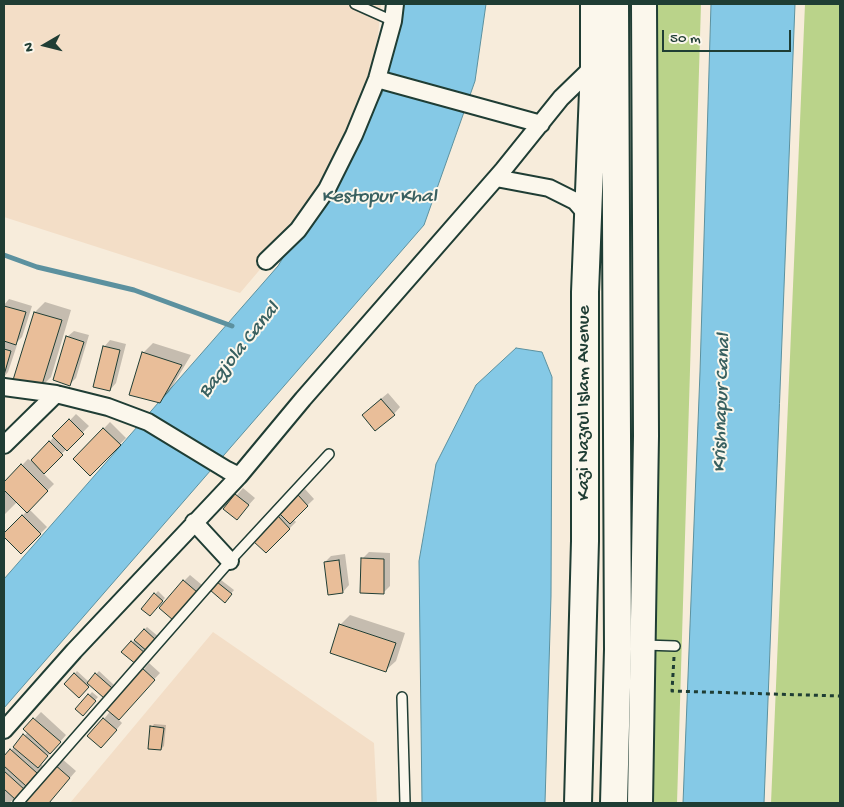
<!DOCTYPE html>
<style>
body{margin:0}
#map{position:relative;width:844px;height:807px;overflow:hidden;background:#f7ecdb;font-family:"Gochi Hand",sans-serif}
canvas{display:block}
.frame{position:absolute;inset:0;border:5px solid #1f3d34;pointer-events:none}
.north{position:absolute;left:20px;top:20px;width:50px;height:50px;-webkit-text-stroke:4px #fbf7ec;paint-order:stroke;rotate:262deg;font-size:14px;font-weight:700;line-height:20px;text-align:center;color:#1f3d34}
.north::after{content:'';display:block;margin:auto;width:18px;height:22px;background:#1f3d34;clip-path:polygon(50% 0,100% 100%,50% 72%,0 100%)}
.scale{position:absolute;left:662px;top:30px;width:129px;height:22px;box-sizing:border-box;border:2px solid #1f3d34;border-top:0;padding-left:6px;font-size:15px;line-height:18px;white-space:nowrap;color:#1f3d34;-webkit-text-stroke:4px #fbf7ec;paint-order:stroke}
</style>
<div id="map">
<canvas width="844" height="807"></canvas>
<div class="frame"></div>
<div class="north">N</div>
<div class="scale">50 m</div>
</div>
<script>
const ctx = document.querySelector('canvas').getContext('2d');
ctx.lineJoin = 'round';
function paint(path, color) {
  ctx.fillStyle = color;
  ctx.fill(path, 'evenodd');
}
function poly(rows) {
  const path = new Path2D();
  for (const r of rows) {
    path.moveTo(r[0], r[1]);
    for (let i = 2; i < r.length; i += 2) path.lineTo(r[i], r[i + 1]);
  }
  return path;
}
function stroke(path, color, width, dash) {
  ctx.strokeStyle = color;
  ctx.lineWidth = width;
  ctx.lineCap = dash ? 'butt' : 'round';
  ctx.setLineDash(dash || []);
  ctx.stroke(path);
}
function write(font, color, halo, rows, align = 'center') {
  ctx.font = font + ' "Gochi Hand",sans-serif';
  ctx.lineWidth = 4;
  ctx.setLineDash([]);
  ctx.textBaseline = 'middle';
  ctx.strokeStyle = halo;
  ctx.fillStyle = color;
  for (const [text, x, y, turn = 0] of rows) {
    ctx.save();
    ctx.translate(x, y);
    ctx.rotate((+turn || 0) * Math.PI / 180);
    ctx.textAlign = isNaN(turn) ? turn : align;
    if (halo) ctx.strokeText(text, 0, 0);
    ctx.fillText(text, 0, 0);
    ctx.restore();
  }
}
paint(poly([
 [4,4,381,4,374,79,314,206,240,293,4,217],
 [213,632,374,743,377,803,70,803]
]), '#f3dec7');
paint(poly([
 [645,4,701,4,677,803,637,803],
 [805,4,840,4,840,803,771,803]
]), '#bad38a');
const water = poly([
 [391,4,486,4,475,81,424,225,4,708,4,579,278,266,382,94,391,4],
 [711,4,795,4,764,803,683,803,700,372,711,4],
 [516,348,542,352,552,377,551,596,545,803,422,803,419,561,436,464,476,385,516,348]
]);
paint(water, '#85c9e6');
stroke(water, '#5c919f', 1);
paint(poly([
 [9,299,32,306,22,337,15,344,17,345,8,372,4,377,4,305],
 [45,302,71,310,51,377,41,387,15,379,35,312],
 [74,331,89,335,76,378,70,384,67,337],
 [110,340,126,344,116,383,110,390,104,347],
 [153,343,191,355,169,392,159,402,143,353],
 [388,393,400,407,394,414,370,408],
 [76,414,89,426,43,473,54,484,29,509,47,527,21,553,4,534,27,511,17,502,4,515,4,484,28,459,31,461],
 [110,422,126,438,90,474,75,459],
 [243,488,255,498,237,518,225,509],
 [305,489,314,499,293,519,296,522,266,552,255,541],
 [369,552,390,553,390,586,383,593,362,559],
 [345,554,349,585,343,592,329,594,325,562,331,556],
 [190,575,202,585,179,612,184,581],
 [221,580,234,590,228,598,212,590],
 [158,591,165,598,150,615,143,608],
 [350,615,405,633,396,661,386,670,340,625],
 [147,627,159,637,137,664,123,652],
 [149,663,160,673,118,719,122,723,108,740,104,719],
 [77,671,89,682,99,671,114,685,104,696,91,684,79,697,66,684],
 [92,692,98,697,83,714,77,709],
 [41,712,66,735,41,764,43,766,29,781,31,783,23,792,9,803,4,803,4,758,28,732,25,729],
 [154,724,166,725,164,746,161,749,152,727],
 [61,758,76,771,48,803,21,803]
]), '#0003');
stroke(poly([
 [4,255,37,267,134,290,232,326]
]), '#5c919f', 5);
const building = poly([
 [4,306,26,312,16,345,4,341,4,306],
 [34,312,62,320,41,388,13,380,34,312],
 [66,336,84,342,70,386,53,380,66,336],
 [103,346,120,350,110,391,93,387,103,346],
 [4,349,11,351,4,375,4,349],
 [142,352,182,365,160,403,129,395,142,352],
 [381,399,395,415,375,431,362,415,381,399],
 [69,419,84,434,67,451,52,436,69,419],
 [103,428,121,445,90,476,73,459,103,428],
 [49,441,63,455,44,474,31,460,49,441],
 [21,464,48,491,27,513,4,490,4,482,21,464],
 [235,494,249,505,237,520,223,509,235,494],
 [298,495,308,506,290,524,279,513,298,495],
 [22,515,41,534,21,554,4,537,4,533,22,515],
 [278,516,290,529,266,553,253,541,278,516],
 [361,558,384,559,384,594,360,593,361,558],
 [339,560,343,593,328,595,324,562,339,560],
 [183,580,197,592,173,620,159,608,183,580],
 [217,582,232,594,225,603,210,590,217,582],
 [154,593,163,601,150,616,141,609,154,593],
 [339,624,396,643,386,672,330,653,339,624],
 [144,629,157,641,148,652,134,640,144,629],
 [131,641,146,654,137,665,121,652,131,641],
 [142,668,155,680,119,720,106,709,142,668],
 [74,673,89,687,79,698,64,684,74,673],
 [95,673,112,688,104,698,87,683,95,673],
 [88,694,96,701,83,716,75,709,88,694],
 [33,718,61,742,50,754,23,729,33,718],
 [103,718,117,730,101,748,87,736,103,718],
 [150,726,164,728,161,750,148,749,150,726],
 [23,734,48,756,38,768,13,747,23,734],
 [10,749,37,773,26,786,4,766,4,756,10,749],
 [54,764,70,778,49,803,19,803,54,764],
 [4,771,25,790,16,800,4,789,4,771]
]);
paint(building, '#e9be99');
stroke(building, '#1f3d34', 1);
const lane = poly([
 [355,4,393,21],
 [644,645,675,646],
 [402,697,405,803],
 [18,803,230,561,329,454]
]);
const street = poly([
 [377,79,541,124],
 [496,178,549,188,575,201,588,216],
 [266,261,298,230,327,189,354,135,377,79,393,21,395,4],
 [4,387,56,394,108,407,148,422,227,470,239,476],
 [4,445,56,394],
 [194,522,230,561],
 [4,730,74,651,239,476,303,399,503,170,561,98,594,66]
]);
const secondary = poly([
 [640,803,646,436,644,4]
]);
const primary = poly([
 [578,803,585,541,585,292,594,66,594,4],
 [614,803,618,649,615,4]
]);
stroke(lane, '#1f3d34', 12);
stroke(street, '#1f3d34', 20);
stroke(secondary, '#1f3d34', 28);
stroke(primary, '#1f3d34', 30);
stroke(poly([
 [674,657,672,691,840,696]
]), '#1f3d34', 3, [4, 4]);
stroke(lane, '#fbf7ec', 9);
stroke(street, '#fbf7ec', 16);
stroke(secondary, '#fbf7ec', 24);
stroke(primary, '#fbf7ec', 26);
write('19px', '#1f3d34', '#fbf7ec', [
 ["Kazi Nazrul Islam Avenue",585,403,-90]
]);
write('italic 20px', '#386060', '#fbf7ec', [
 ["Kestopur Khal",379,198],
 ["Bagjola Canal",240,351,-51],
 ["Krishnapur Canal",723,403,-88]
]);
</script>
